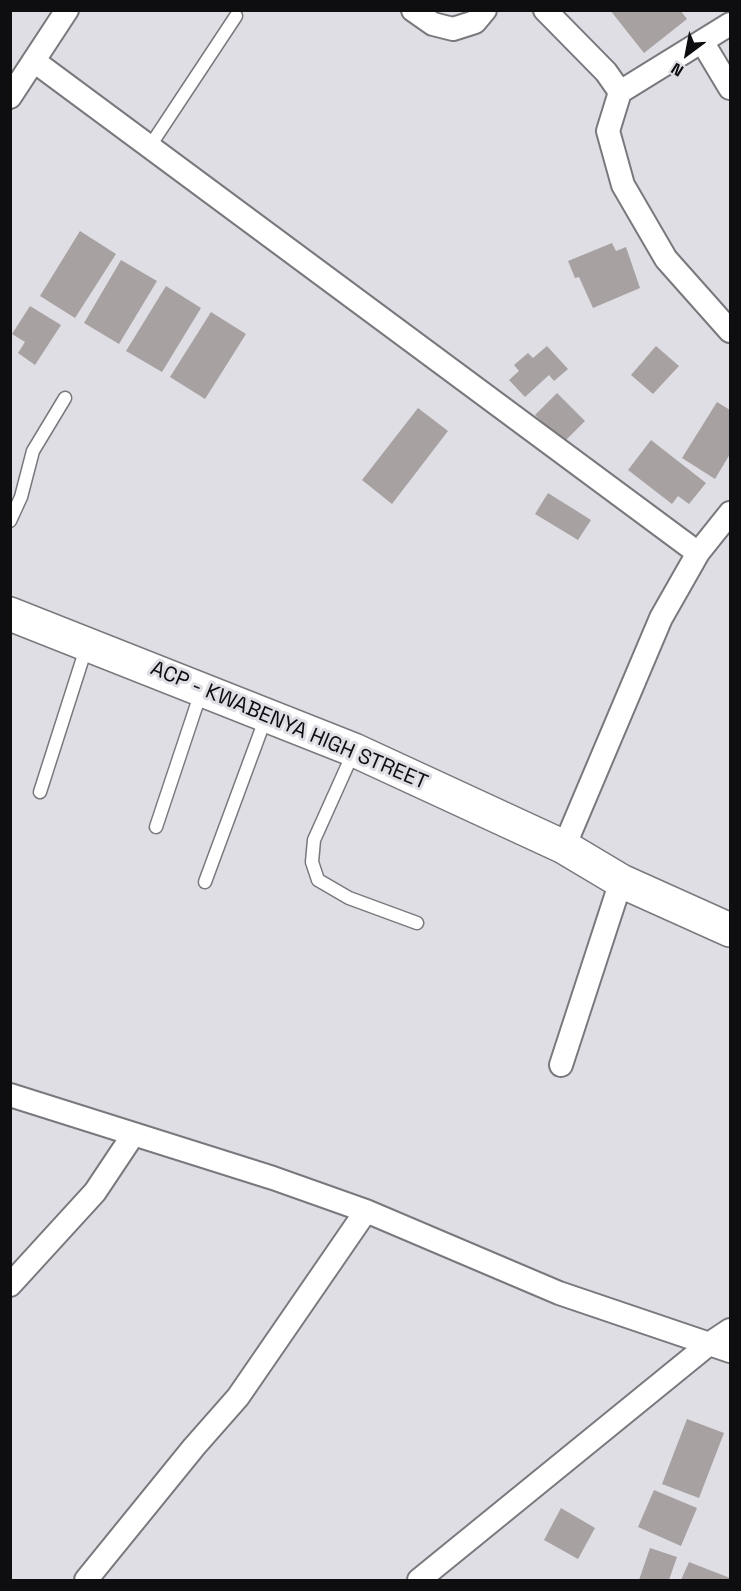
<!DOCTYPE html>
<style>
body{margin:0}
#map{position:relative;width:741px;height:1591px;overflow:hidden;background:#dedee4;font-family:"Space Grotesk",sans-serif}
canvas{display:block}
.frame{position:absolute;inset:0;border:12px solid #0e0e10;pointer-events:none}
.north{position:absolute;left:657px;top:24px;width:60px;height:60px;-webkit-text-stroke:4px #dedee4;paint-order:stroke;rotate:212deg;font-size:16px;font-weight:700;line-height:24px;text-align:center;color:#0e0e10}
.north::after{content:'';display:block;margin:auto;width:21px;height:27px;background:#0e0e10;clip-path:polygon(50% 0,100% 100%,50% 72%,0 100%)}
</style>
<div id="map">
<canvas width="741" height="1591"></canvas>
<div class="frame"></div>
<div class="north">N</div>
</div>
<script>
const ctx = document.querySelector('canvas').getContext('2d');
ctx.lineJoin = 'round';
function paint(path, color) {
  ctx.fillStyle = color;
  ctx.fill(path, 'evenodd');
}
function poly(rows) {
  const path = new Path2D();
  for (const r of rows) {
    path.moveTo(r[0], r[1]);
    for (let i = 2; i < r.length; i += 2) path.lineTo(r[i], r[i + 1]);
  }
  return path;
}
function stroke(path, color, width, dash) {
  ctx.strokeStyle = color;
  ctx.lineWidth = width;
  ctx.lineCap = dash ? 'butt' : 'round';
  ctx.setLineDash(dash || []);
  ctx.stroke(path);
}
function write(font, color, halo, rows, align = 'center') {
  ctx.font = font + ' "Space Grotesk",sans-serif';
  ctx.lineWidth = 6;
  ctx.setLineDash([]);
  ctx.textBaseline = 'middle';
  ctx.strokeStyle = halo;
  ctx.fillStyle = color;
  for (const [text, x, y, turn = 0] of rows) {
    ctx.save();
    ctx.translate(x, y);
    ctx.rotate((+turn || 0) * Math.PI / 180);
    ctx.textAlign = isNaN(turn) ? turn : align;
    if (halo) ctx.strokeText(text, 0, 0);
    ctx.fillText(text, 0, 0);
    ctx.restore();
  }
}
paint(poly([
 [610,10,680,10,687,19,644,53],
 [80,231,116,254,75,318,40,296],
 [612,243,616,251,626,247,640,288,593,308,579,277,575,278,568,261],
 [121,260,157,281,119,344,84,323],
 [166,286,201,308,162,372,126,351],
 [30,306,61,325,35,365,18,353,25,342,12,334],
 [211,312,246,334,205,399,170,377],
 [547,346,568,369,554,381,549,375,525,397,509,380,519,371,514,365,528,353,533,358],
 [656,346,679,366,653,394,631,375],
 [557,393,585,421,563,443,535,415],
 [717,402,730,410,730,454,715,479,682,458],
 [418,408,448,431,392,504,362,480],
 [651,440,706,483,689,504,678,496,672,504,628,470],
 [548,493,591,520,578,540,535,514],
 [687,1419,724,1433,699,1498,662,1484],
 [654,1490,697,1508,681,1546,638,1527],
 [561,1508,595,1528,578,1559,544,1540],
 [650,1548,677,1557,669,1580,639,1580],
 [689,1562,730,1578,730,1580,681,1580]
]), '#a8a1a1');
const lane = poly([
 [150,146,236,16],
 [10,521,21,497,33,451,65,398],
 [354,751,314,840,312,862,318,880,349,898,417,923],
 [40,792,87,645],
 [156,827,201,692],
 [205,882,266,717]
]);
const street = poly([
 [413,10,433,24,453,29,475,22,485,10],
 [545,10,606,72,620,92,730,24],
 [703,43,730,88],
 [34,61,698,553],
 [620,92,608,131,623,185,666,259,730,331],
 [10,97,67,10],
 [564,847,661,618,698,553,730,513],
 [561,1065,621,881],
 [10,1095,273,1178,366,1211,559,1293,730,1351],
 [10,1285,95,1192,133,1135],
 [86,1580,194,1447,238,1397,366,1211],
 [419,1580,709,1344,730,1330]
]);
const secondary = poly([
 [10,614,354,750,564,847,621,881,730,930]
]);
stroke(lane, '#78787d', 15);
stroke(street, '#78787d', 26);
stroke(secondary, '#78787d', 36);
stroke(lane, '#fff', 12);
stroke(street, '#fff', 22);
stroke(secondary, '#fff', 33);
write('21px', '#0e0e10', '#dedee4', [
 ["ACP - KWABENYA HIGH STREET",289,726,23]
]);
</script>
